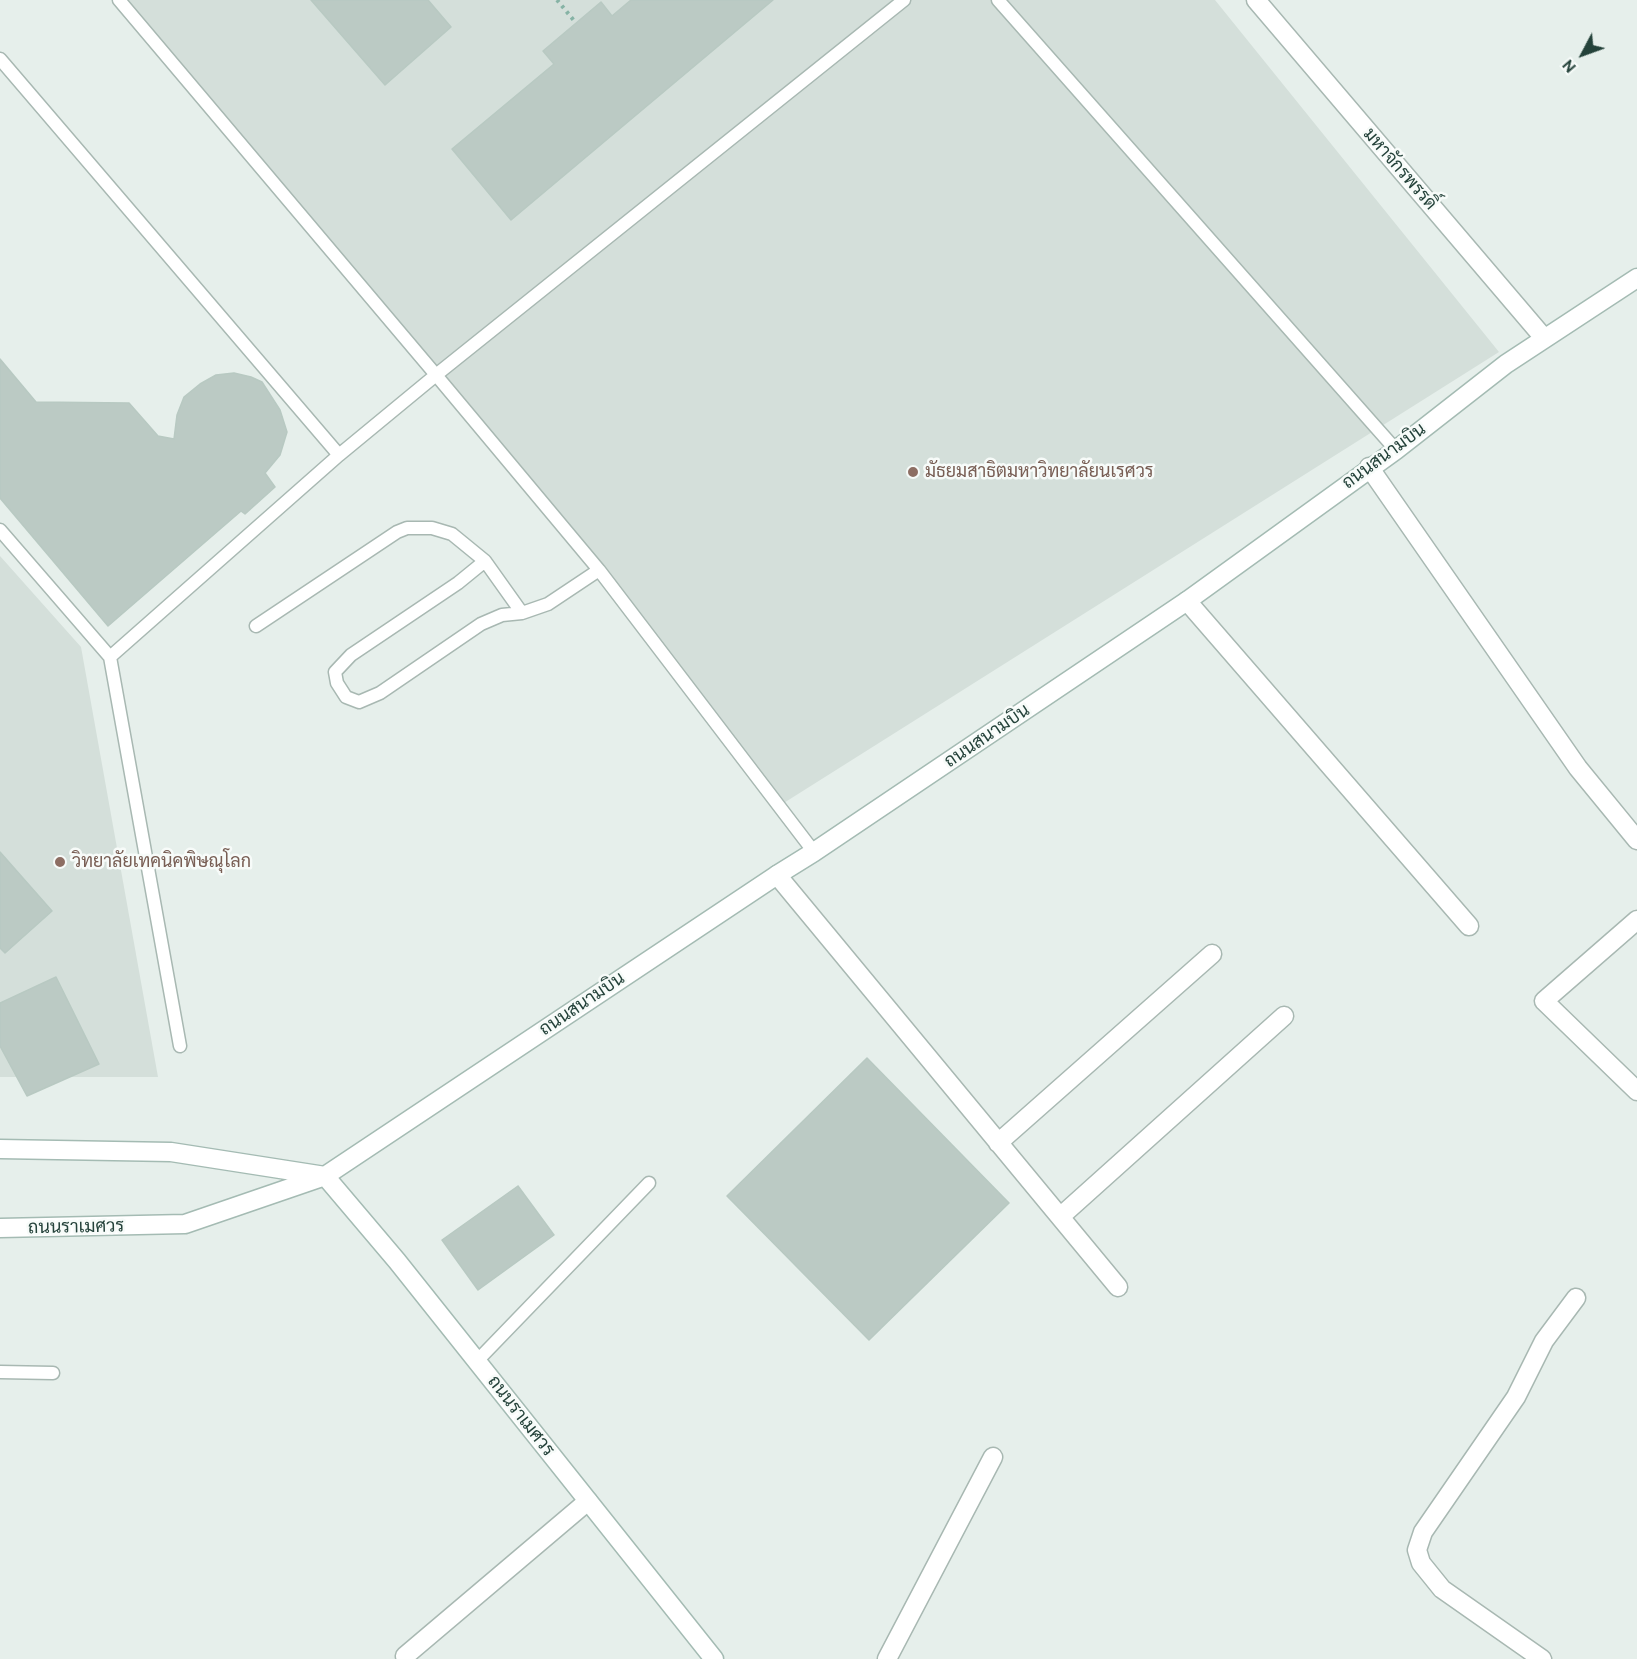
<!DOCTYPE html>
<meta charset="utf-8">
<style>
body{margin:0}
#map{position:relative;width:1637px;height:1659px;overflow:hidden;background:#e6efeb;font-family:Cabin,sans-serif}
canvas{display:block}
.north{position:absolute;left:1553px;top:24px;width:60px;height:60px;-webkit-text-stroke:4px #f7fbf9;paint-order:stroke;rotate:229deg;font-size:16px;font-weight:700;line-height:24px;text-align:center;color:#24423a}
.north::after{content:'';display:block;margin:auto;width:21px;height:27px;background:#24423a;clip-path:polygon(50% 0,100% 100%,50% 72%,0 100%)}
</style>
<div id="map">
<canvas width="1637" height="1659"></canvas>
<div class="north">N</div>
</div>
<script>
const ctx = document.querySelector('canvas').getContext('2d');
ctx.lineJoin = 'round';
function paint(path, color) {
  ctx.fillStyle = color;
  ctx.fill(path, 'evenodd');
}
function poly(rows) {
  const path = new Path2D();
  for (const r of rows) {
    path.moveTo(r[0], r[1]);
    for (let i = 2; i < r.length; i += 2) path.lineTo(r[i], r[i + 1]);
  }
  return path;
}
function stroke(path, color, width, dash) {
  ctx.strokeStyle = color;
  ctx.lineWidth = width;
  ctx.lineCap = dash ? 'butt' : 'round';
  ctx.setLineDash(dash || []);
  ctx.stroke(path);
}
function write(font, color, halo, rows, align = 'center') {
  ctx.font = font + ' Cabin,Sarabun,sans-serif';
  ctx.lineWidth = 5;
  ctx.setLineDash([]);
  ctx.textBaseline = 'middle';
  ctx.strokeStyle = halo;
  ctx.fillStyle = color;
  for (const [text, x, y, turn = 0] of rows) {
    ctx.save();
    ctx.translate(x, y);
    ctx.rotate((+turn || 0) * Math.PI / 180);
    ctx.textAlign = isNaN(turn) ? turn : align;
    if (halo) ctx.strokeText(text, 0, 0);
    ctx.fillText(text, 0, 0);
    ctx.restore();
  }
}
paint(poly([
 [119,0,1215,0,1499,352,779,806,599,570],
 [0,556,81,647,158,1077,0,1077]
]), '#d4dfda');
const building = poly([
 [311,0,428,0,451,27,385,85,311,0],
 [631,0,773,0,511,220,452,149,554,64,543,51,601,2,612,16,631,0],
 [0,359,36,402,129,403,158,436,174,439,177,415,184,397,200,384,216,375,234,373,251,377,262,382,280,410,287,432,280,455,265,473,275,487,245,514,241,511,108,626,0,498,0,359],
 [0,852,52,911,5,953,0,948,0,852],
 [56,977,99,1064,27,1096,0,1046,0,1003,56,977],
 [867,1058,1009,1203,869,1340,727,1196,867,1058],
 [518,1186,554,1235,478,1290,442,1240,518,1186]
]);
paint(building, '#bbcac4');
stroke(building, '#b8c9c2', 1.5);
const lane = poly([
 [119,0,436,375,599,570,814,852],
 [998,0,1396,450],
 [0,59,339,455],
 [0,530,110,657,180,1046],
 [522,613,485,561,458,583,351,655,335,672,337,683,346,697,359,702,380,693,481,624,502,615,522,613,548,604,599,570],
 [256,626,397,532,407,528,432,528,452,534,485,561],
 [110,657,339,455,436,375,904,0],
 [477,1361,649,1183],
 [0,1372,53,1373]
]);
const street = poly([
 [1256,0,1544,338],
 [1369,467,1578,768,1637,840],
 [1187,601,1469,926],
 [777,875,1118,1287],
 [1637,920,1544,1001,1637,1091],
 [998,1143,1212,954],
 [1060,1217,1284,1016],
 [405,1656,588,1501],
 [887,1659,993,1457],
 [1542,1659,1442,1589,1421,1563,1417,1550,1423,1532,1516,1397,1544,1341,1576,1298]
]);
const secondary = poly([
 [0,1149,171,1152,325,1176,397,1261,714,1659],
 [0,1228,185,1224,325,1176,777,875,814,852,1187,601,1396,450,1506,364,1637,278]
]);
stroke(lane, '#a8b8b2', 15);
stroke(street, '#a8b8b2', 21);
stroke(secondary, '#a4bbb3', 21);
stroke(poly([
 [557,0,576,23]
]), '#86b3a5', 4, [3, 4.5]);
stroke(lane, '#fff', 12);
stroke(street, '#fff', 18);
stroke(secondary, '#fff', 18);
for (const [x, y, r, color] of [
 [913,472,6,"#8d6e63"],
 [60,862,6,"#8d6e63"]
]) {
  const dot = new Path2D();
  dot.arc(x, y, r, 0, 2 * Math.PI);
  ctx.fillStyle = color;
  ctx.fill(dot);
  stroke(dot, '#f7fbf9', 2);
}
write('18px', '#24423a', '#f7fbf9', [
 ["มหาจักรพรรดิ์",1400,169,49],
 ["ถนนสนามบิน",1384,456,-36],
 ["ถนนสนามบิน",987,736,-34],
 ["ถนนสนามบิน",582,1004,-34],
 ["ถนนราเมศวร",76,1227,-1],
 ["ถนนราเมศวร",521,1416,52]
]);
write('18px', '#785e54', '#f7fbf9', [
 ["มัธยมสาธิตมหาวิทยาลัยนเรศวร",925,472],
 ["วิทยาลัยเทคนิคพิษณุโลก",72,862]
], 'left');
</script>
